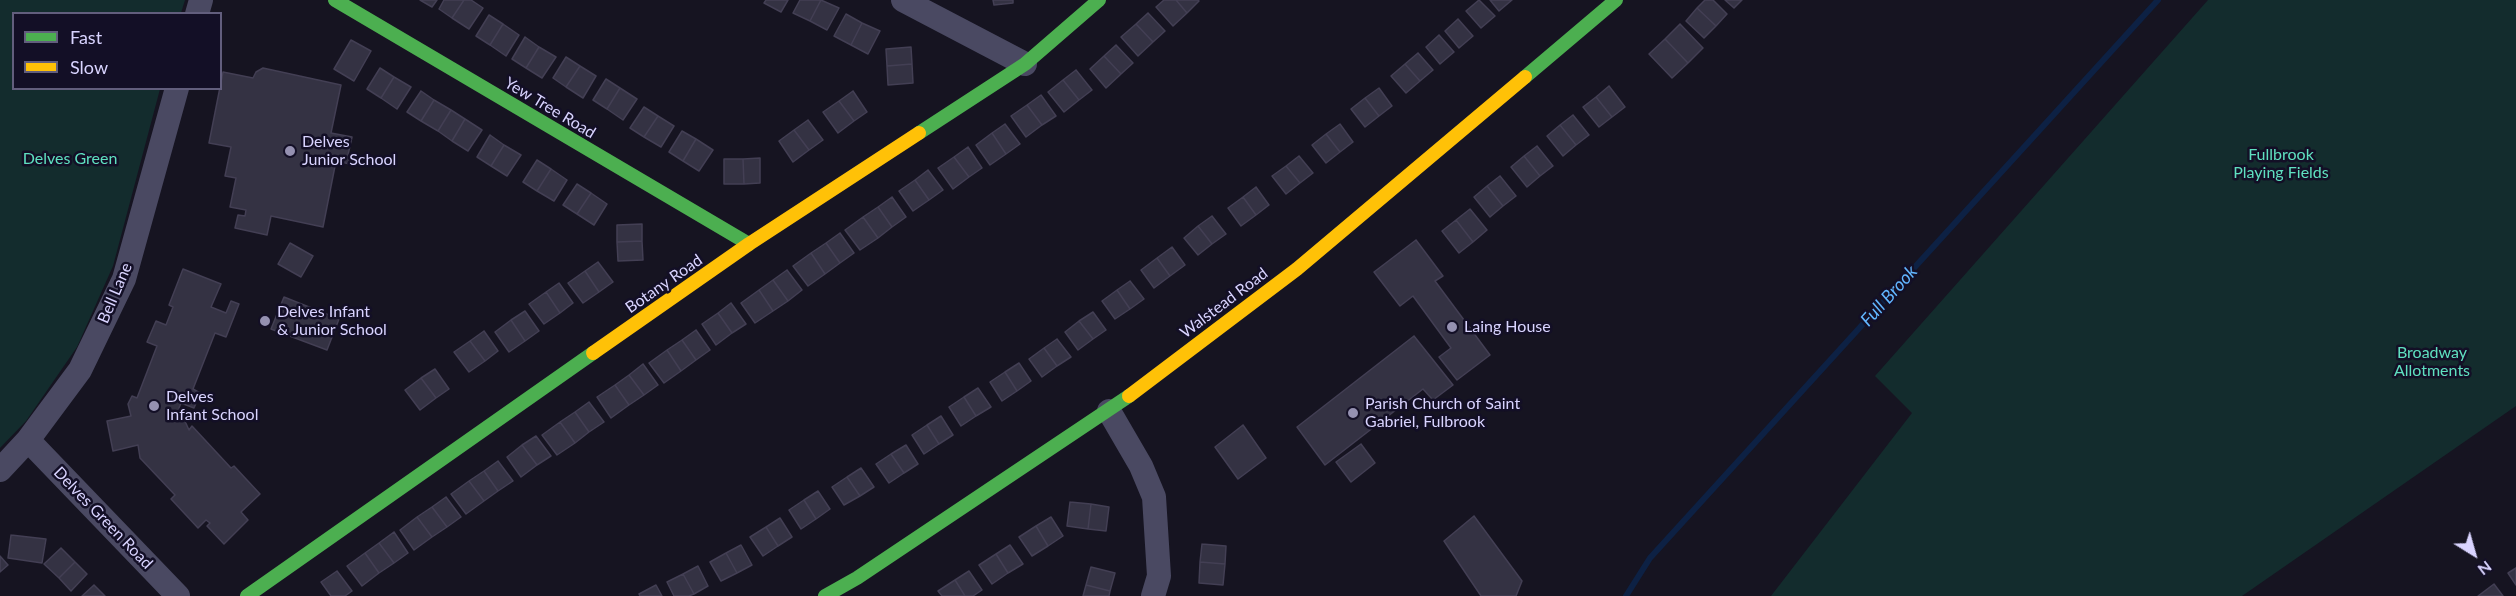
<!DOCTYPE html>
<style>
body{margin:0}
#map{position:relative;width:2516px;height:596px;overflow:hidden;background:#161421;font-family:Lato,sans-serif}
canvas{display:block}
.legend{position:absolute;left:12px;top:12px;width:210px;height:78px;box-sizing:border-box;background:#130f26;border:2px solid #625e7d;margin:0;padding:8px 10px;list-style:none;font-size:18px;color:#d9d4ff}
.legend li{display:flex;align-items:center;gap:12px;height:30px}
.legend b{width:30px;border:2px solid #625e7d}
.north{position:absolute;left:2444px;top:524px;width:60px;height:60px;-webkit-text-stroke:4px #130f26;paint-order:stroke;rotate:143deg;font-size:16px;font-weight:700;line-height:24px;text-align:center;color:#d9d4ff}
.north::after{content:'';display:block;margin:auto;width:21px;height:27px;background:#d9d4ff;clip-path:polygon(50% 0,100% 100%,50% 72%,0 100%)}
</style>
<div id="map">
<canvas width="2516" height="596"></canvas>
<ul class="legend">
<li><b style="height:8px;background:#4caf50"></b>Fast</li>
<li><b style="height:8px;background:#ffc107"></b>Slow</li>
</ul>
<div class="north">N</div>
</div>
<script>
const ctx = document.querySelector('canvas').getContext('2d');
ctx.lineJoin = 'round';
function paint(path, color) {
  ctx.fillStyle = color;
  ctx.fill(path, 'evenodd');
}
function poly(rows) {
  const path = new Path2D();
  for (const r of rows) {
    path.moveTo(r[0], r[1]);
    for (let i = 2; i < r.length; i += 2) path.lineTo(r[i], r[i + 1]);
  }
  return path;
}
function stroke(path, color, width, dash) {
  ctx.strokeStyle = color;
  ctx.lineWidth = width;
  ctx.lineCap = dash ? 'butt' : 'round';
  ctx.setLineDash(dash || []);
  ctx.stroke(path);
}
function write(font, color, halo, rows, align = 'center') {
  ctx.font = font + ' Lato,sans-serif';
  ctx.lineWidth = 5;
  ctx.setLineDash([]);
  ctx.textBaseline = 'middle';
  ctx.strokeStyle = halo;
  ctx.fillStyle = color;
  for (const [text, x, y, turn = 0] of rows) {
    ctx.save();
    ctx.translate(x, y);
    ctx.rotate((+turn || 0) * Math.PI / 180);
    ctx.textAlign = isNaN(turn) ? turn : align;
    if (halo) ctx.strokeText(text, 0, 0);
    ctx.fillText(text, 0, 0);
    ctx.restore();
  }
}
paint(poly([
 [0,0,185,0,181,13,14,14,14,88,160,89,113,266,77,347,26,421,0,448],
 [2208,0,2516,0,2516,406,2242,596,1771,596,1912,413,1875,376]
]), '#132c2d');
stroke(poly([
 [1626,596,1650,558,2158,0]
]), '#0d2144', 6);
const building = poly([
 [420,0,437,0,432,7,420,0],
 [444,0,464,0,452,18,439,9,444,0],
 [464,0,471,0,483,8,469,29,452,18,464,0],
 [766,0,788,0,781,12,764,3,766,0],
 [800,0,821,0,810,21,793,13,800,0],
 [821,0,839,8,827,30,810,21,821,0],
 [993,0,1013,0,1013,3,994,5,993,0],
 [1164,0,1176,0,1187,13,1173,26,1156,7,1164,0],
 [1176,0,1198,0,1199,1,1187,13,1176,0],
 [1479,0,1495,16,1481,28,1466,11,1479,0],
 [1490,0,1512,0,1499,11,1490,0],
 [1705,0,1713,0,1727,14,1716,26,1697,8,1705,0],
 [1725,0,1742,0,1734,8,1725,0],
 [1697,8,1716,26,1704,38,1686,21,1697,8],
 [1148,13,1165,31,1153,42,1136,24,1148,13],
 [846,14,862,23,851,45,834,36,846,14],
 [489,15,503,24,490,45,476,36,489,15],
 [1458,19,1473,36,1459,48,1445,31,1458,19],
 [862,23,880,31,868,54,851,45,862,23],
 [503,24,519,35,506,56,490,45,503,24],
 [1136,24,1153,42,1138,56,1121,37,1136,24],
 [1680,24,1703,48,1688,63,1665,39,1680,24],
 [1439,35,1454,52,1440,64,1426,47,1439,35],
 [525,37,539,47,526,68,512,59,525,37],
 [1665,39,1688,63,1672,78,1649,54,1665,39],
 [351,40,371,51,354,81,334,69,351,40],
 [1116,45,1133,63,1121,74,1104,56,1116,45],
 [539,47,556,57,542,78,526,68,539,47],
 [911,47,912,64,887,66,886,49,911,47],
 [1418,53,1433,70,1420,81,1405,64,1418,53],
 [1104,56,1121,74,1106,88,1090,69,1104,56],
 [566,57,580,66,566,87,553,78,566,57],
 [912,64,913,83,888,85,887,66,912,64],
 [1405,64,1420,81,1406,93,1391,76,1405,64],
 [580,66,596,76,583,98,566,87,580,66],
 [263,68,341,85,331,133,352,137,348,155,352,156,350,164,336,161,323,227,271,216,267,235,235,228,238,215,245,216,246,210,230,207,236,178,225,176,231,147,209,143,223,72,253,78,256,72,263,68],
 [380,68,394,77,381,98,367,89,380,68],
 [1076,70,1092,90,1079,100,1063,80,1076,70],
 [394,77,411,87,397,109,381,98,394,77],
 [606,79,620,88,607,109,593,100,606,79],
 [1063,80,1079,100,1064,112,1048,92,1063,80],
 [1609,86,1625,107,1612,117,1596,97,1609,86],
 [620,88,637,99,623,120,607,109,620,88],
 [1379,88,1392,106,1379,116,1365,98,1379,88],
 [421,91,434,100,421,121,407,112,421,91],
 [853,91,867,112,854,121,839,101,853,91],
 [1041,95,1056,116,1042,125,1027,105,1041,95],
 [1596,97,1612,117,1599,127,1583,107,1596,97],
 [1365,98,1379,116,1365,127,1351,109,1365,98],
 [434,100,451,110,438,131,421,121,434,100],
 [839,101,854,121,838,133,823,112,839,101],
 [1027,105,1042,125,1026,137,1011,116,1027,105],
 [644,107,658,116,644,137,630,128,644,107],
 [451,110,465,119,452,141,438,131,451,110],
 [1573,115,1589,135,1576,145,1560,125,1573,115],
 [658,116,674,126,661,147,644,137,658,116],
 [465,119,482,130,468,151,452,141,465,119],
 [808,120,823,140,809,150,794,130,808,120],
 [1005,124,1020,144,1006,154,992,133,1005,124],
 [1340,124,1353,142,1340,152,1326,134,1340,124],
 [1560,125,1576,145,1563,156,1547,136,1560,125],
 [794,130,809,150,793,162,779,141,794,130],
 [682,131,696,139,683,161,669,152,682,131],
 [992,133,1006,154,990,165,976,145,992,133],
 [1326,134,1340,152,1326,163,1312,145,1326,134],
 [490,135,504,145,491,166,477,157,490,135],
 [696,139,713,150,699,171,683,161,696,139],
 [504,145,521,155,507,176,491,166,504,145],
 [1537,146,1553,166,1540,176,1524,156,1537,146],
 [968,147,982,168,969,177,954,157,968,147],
 [1299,156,1313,173,1300,183,1286,166,1299,156],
 [1524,156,1540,176,1527,187,1511,167,1524,156],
 [954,157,969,177,953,189,938,168,954,157],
 [760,158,760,183,744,184,743,159,760,158],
 [724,159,743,159,744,184,724,184,724,159],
 [537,160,551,169,537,191,523,182,537,160],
 [1286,166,1300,183,1286,194,1272,176,1286,166],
 [551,169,567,180,554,201,537,191,551,169],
 [928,170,943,190,929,200,915,180,928,170],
 [1500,176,1516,196,1503,206,1487,186,1500,176],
 [915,180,929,200,913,211,899,191,915,180],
 [577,184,591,193,577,214,563,205,577,184],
 [1487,186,1503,206,1490,217,1474,197,1487,186],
 [1256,187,1269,205,1256,215,1243,197,1256,187],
 [591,193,607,204,594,225,577,214,591,193],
 [892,197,906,217,892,227,878,207,892,197],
 [1243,197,1256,215,1241,226,1228,208,1243,197],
 [878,207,892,227,878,238,863,217,878,207],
 [1470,209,1487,230,1473,242,1456,220,1470,209],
 [1212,216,1226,234,1212,244,1198,226,1212,216],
 [863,217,878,238,860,250,845,230,863,217],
 [1456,220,1473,242,1459,253,1442,231,1456,220],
 [642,224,642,241,617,242,617,225,642,224],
 [1198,226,1212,244,1198,255,1184,238,1198,226],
 [840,233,854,253,840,263,826,243,840,233],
 [1416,240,1443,276,1435,281,1490,355,1457,380,1439,357,1451,348,1413,296,1400,306,1374,272,1416,240],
 [642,241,643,260,618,261,617,242,642,241],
 [290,243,313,256,301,277,278,264,290,243],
 [826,243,840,263,825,274,811,253,826,243],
 [1172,247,1185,265,1170,276,1157,258,1172,247],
 [811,253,825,274,808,286,793,266,811,253],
 [1157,258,1170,276,1154,288,1141,270,1157,258],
 [598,262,613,282,599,292,585,271,598,262],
 [183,269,221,284,211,307,226,313,231,301,239,304,226,337,215,333,193,389,200,393,194,408,181,403,179,408,189,430,192,426,231,468,234,466,260,494,241,512,248,520,224,544,207,526,210,523,206,520,198,528,171,499,175,495,140,458,138,445,113,451,107,421,131,416,128,404,132,396,137,398,157,346,147,342,156,321,166,325,173,307,169,305,183,269],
 [787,270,802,290,788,301,773,280,787,270],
 [585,271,599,292,583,303,568,283,585,271],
 [773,280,788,301,773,311,759,290,773,280],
 [1130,281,1144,299,1130,309,1117,290,1130,281],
 [559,283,573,303,560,313,546,292,559,283],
 [759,290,773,311,755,323,741,303,759,290],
 [1117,290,1130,309,1115,319,1102,301,1117,290],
 [546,292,560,313,544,324,529,304,546,292],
 [284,297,339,319,327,350,271,329,284,297],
 [731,303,746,324,732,333,718,313,731,303],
 [525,311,539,331,525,341,511,320,525,311],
 [1093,312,1106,330,1093,339,1079,321,1093,312],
 [718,313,732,333,716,345,702,324,718,313],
 [511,320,525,341,509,352,495,332,511,320],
 [1079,321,1093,339,1078,350,1065,332,1079,321],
 [696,330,710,350,696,360,682,340,696,330],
 [484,331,498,351,485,361,470,341,484,331],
 [1414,336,1453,385,1433,400,1423,389,1325,465,1297,427,1414,336],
 [1057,339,1071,357,1057,366,1044,348,1057,339],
 [682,340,696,360,681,371,667,350,682,340],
 [470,341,485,361,469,372,454,352,470,341],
 [1044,348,1057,366,1042,377,1029,359,1044,348],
 [667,350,681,371,664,383,649,363,667,350],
 [1019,363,1031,381,1017,391,1005,372,1019,363],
 [643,364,658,385,644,395,629,375,643,364],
 [435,369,449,389,436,398,421,378,435,369],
 [1005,372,1017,391,1002,401,990,382,1005,372],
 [629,375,644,395,629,405,615,385,629,375],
 [421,378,436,398,420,410,405,390,421,378],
 [615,385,629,405,611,418,597,397,615,385],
 [978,388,991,407,976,416,964,397,978,388],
 [964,397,976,416,961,426,949,407,964,397],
 [589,402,604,422,589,432,575,412,589,402],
 [575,412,589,432,575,443,560,422,575,412],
 [941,416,953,435,939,444,927,425,941,416],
 [560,422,575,443,557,455,542,435,560,422],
 [927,425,939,444,924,454,912,435,927,425],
 [1243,425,1266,458,1238,479,1215,447,1243,425],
 [536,436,551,456,537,465,522,445,536,436],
 [1361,444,1375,463,1351,482,1336,462,1361,444],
 [522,445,537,465,521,477,507,457,522,445],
 [906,445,918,464,904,473,891,454,906,445],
 [891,454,904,473,889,483,876,464,891,454],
 [498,461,513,481,498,491,484,471,498,461],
 [861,468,874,487,860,496,847,477,861,468],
 [484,471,498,491,484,501,469,481,484,471],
 [847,477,860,496,844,505,832,487,847,477],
 [469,481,484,501,466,514,451,494,469,481],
 [818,491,830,509,816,519,804,500,818,491],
 [446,497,461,517,447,527,432,507,446,497],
 [804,500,816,519,801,529,789,510,804,500],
 [1070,502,1091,504,1088,529,1067,526,1070,502],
 [1091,504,1109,507,1106,531,1088,529,1091,504],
 [432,507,447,527,432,537,417,517,432,507],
 [1474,516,1522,581,1516,596,1481,596,1444,541,1474,516],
 [417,517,432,537,414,550,400,530,417,517],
 [1051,517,1063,536,1048,546,1036,526,1051,517],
 [780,518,792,537,778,546,766,527,780,518],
 [1036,526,1048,546,1032,556,1019,537,1036,526],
 [766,527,778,546,763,556,750,537,766,527],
 [394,532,408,553,394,563,379,543,394,532],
 [11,535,46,539,42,563,8,558,11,535],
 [379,543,394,563,379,573,365,553,379,543],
 [1202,544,1226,546,1225,564,1200,562,1202,544],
 [741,545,752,565,737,573,726,553,741,545],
 [1010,545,1023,564,1008,573,996,554,1010,545],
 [61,548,75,562,59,578,44,564,61,548],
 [365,553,379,573,362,586,347,566,365,553],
 [726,553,737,573,721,581,710,562,726,553],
 [996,554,1008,573,992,584,979,565,996,554],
 [0,556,8,565,0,572,0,556],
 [75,562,87,574,71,591,59,578,75,562],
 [1200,562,1225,564,1223,585,1199,583,1200,562],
 [698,566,708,586,694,594,683,574,698,566],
 [1091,567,1115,573,1110,591,1086,585,1091,567],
 [2516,568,2516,585,2508,573,2516,568],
 [337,571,352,591,345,596,331,596,321,582,337,571],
 [969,571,982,590,973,596,965,596,955,580,969,571],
 [683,574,694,594,689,596,674,596,667,582,683,574],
 [955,580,965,596,942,596,938,591,955,580],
 [2494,584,2503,596,2478,596,2494,584],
 [94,585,105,596,82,596,94,585],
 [656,585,662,596,640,596,639,594,656,585],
 [1086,585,1110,591,1109,596,1083,596,1086,585]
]);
paint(building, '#343243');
stroke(building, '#433f54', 1.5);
stroke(poly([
 [903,0,1025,64],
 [197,14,201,0],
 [1109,411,1141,466,1154,497,1159,576,1153,596],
 [28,440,178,596],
 [0,470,28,440,80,370,124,279,177,88]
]), '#4a4962', 24);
stroke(poly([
 [335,0,749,244],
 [1525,77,1616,0],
 [919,133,1025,64,1099,0],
 [247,596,593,353],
 [825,596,857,578,1129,396]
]), '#4caf50', 14);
stroke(poly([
 [593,353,749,244,919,133],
 [1129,396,1297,269,1525,77]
]), '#ffc107', 14);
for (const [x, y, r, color] of [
 [290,151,6,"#9591b1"],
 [265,321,6,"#9591b1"],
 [1452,327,6,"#9591b1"],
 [154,406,6,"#9591b1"],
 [1353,413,6,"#9591b1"]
]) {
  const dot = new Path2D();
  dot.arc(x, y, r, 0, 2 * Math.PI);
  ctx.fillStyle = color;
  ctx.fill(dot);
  stroke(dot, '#130f26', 2);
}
write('16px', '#d9d4ff', '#130f26', [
 ["Yew Tree Road",550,108,31],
 ["Botany Road",664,284,-35],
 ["Bell Lane",115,293,-67],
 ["Walstead Road",1224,303,-37],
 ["Delves Green Road",103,518,46]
]);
write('16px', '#d9d4ff', '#130f26', [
 ["Delves",302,142],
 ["Junior School",302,160],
 ["Delves Infant",277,312],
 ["& Junior School",277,330],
 ["Laing House",1464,327],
 ["Delves",166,397],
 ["Infant School",166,415],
 ["Parish Church of Saint",1365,404],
 ["Gabriel, Fulbrook",1365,422]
], 'left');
write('16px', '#5fe0c0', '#130f26', [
 ["Fullbrook",2281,155],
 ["Playing Fields",2281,173],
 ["Delves Green",70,159],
 ["Broadway",2432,353],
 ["Allotments",2432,371]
]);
write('italic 18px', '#62b6ff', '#130f26', [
 ["Full Brook",1889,296,-48]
]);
</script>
